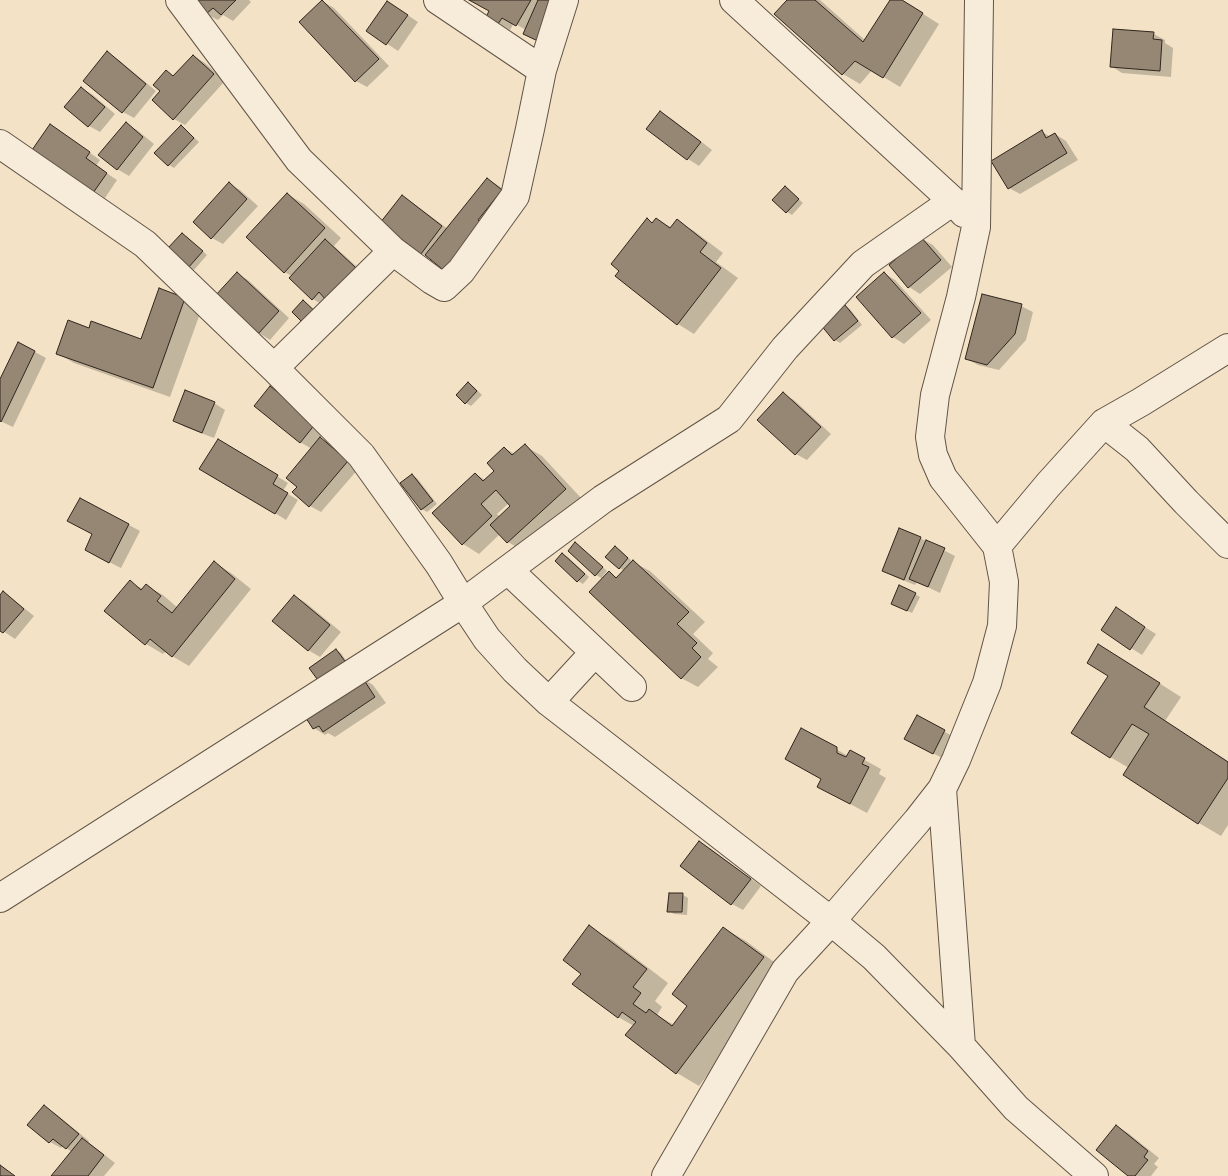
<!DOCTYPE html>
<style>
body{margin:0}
canvas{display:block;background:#f3e2c5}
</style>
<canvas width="1228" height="1176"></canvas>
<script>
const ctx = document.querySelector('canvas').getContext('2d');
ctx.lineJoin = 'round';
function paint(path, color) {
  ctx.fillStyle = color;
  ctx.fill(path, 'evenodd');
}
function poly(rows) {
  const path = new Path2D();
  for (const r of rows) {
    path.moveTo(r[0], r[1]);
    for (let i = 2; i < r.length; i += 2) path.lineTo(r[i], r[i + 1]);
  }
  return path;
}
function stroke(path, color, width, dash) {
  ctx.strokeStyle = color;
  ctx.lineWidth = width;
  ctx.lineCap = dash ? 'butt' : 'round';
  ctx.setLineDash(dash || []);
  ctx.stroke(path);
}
paint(poly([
 [197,0,249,0,251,2,233,21,223,15,218,20,206,14],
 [471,0,547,0,551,47,524,34,526,30,514,23,510,30,499,23,487,17,491,11],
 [789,0,820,0,866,41,891,0,901,0,939,24,900,87,872,70,860,84,843,74,776,14],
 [322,1,334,8,389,66,367,87,356,81],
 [388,2,418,22,398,51,368,31],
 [1154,34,1165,40,1165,43,1173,48,1171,77,1122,73,1111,66],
 [107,53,119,60,156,91,134,118,123,112],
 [194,56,205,63,225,81,185,125,174,119,161,91,167,72,175,77],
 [82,89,93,95,115,114,100,132,89,126],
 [660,112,672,119,712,150,699,166,688,159,648,129],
 [126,124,137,130,154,144,129,176,117,169],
 [181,127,186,130,199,142,174,168,169,165],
 [61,132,100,160,96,166,117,180,105,198,34,150],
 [1042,132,1051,137,1055,134,1066,141,1078,160,1020,194,1009,188],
 [488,179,499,186,513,197,432,259,421,253,402,196,413,203,448,229],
 [229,184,240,190,258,206,223,244,212,238],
 [790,191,803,203,792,215,787,212],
 [287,194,304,204,341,238,334,246,366,275,324,306,313,299,292,276,284,272],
 [657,219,672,228,677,221,694,231,723,253,716,262,738,278,694,334,678,324,647,220,653,224],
 [182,234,187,237,207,255,194,270,189,267],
 [922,239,933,245,952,267,920,294,909,287,891,265],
 [884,273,895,280,931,320,904,344,893,337,857,297],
 [237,274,248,280,289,318,270,340,259,333,217,296],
 [185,299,202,308,170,397,74,363,57,353,89,329,141,340],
 [845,306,850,309,862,325,840,343,835,340],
 [1021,306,1033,312,1026,340,999,370,978,365,967,359],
 [35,352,46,358,13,427,0,421,0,382],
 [469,384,474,387,482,395,471,406,466,403],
 [270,388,282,394,326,430,320,438,332,445,359,468,321,512,310,506,298,487,312,449,300,442],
 [783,394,794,400,831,434,807,460,796,454],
 [214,403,225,410,214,438,185,427,174,420],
 [525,446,542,456,582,499,525,552,508,542,500,534,479,554,463,544,476,474,485,480,495,471,504,448,515,454],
 [509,503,512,506,500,517,497,514],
 [229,447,288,483,283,491,298,500,286,520,275,513],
 [412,475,417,478,437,504,427,512,422,509],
 [81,499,140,531,121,568,97,556,94,534],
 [920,538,955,556,940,593,917,582,915,585,895,577,883,571],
 [576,544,581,547,607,571,602,577,604,578,609,573,618,578,625,571,619,568,615,547,620,550,633,562,650,571,705,622,693,634,713,653,708,659,718,667,698,687,681,678,603,579,596,575],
 [563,554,568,557,589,577,583,584,578,581],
 [215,563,231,573,251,589,189,666,172,656,166,651,163,654,146,644,106,611,130,582,143,589,146,586,163,595,178,608],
 [3,593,14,600,34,616,15,639,0,629,0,597],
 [915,594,920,597,912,613,897,606],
 [295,596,306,603,341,632,320,657,308,650],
 [1127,616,1156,634,1142,655,1103,630],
 [336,650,341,653,351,668,326,685],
 [1121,659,1181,697,1165,721,1228,761,1228,825,1221,836,1199,823,1124,774,1129,768,1110,757],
 [362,678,373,685,386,703,335,737,328,733,325,735,314,728],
 [917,717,956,738,944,759,917,745],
 [836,749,848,756,850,752,881,769,879,774,886,778,867,813,835,796],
 [700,842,711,849,761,886,743,910,732,904],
 [683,895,688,898,687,915,674,914,669,911],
 [589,927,612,940,668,983,655,1001,662,1007,657,1015,674,1025,689,1005,723,928,746,941,786,971,699,1086,677,1073,634,1026,618,1017,582,973],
 [44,1107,55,1113,89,1141,88,1142,115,1163,104,1176,53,1176,72,1152,63,1146,61,1148,50,1142,29,1125],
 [1116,1126,1128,1133,1159,1158,1154,1164,1158,1167,1151,1176,1130,1176]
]), '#0003');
const building = poly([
 [196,0,236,0,221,15,213,8,206,14,196,0],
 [322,0,379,59,355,82,299,22,322,0],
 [469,0,531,0,516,26,502,18,498,24,486,17,489,11,469,0],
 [538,0,550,0,540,42,523,34,538,0],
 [787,0,815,0,863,42,890,0,902,0,923,13,883,78,855,61,842,75,774,14,787,0],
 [387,1,408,15,386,45,366,31,387,1],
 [1113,29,1154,32,1153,39,1162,40,1160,71,1110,67,1113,29],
 [107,51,146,84,122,113,83,81,107,51],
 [193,55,214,74,173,120,152,100,160,91,153,85,166,70,173,76,193,55],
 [81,87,105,107,88,127,64,107,81,87],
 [660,111,701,142,687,160,646,129,660,111],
 [126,122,143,137,117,170,98,155,126,122],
 [50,124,90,152,86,158,107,173,93,193,32,150,50,124],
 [181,125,194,138,168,166,154,153,181,125],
 [1042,130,1046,138,1055,133,1067,153,1008,189,991,161,1042,130],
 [487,178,502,190,478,220,485,226,447,273,425,255,487,178],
 [229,182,247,199,211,239,193,222,229,182],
 [785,186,799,199,786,213,772,200,785,186],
 [287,193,325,228,284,273,246,237,287,193],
 [402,195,442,226,421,254,380,223,402,195],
 [647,218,652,223,656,218,670,228,677,219,707,243,700,252,721,268,677,325,615,276,619,271,611,264,647,218],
 [182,233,203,251,188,268,167,249,182,233],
 [921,237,941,260,908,288,889,265,921,237],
 [325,239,356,268,326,300,319,292,312,300,289,278,325,239],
 [237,272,279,311,258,334,215,296,237,272],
 [884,272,921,313,892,338,856,297,884,272],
 [159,288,185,298,153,388,56,354,68,320,89,328,91,321,141,339,159,288],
 [982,294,1022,304,1015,334,987,365,965,359,982,294],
 [303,300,320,316,308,328,292,312,303,300],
 [845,305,858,321,834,341,820,324,845,305],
 [18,342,35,351,1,422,0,421,0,379,18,342],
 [468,382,477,391,465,404,456,395,468,382],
 [270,386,316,423,300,443,254,406,270,386],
 [185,390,215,402,202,433,173,421,185,390],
 [783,392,821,427,795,455,757,420,783,392],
 [320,437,348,461,309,507,292,492,297,487,286,478,320,437],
 [218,439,278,475,273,484,288,493,275,514,199,469,218,439],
 [525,444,566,489,507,543,490,525,510,506,496,490,481,504,492,516,462,545,432,513,475,473,483,481,494,471,487,463,504,447,512,455,525,444],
 [412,474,433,501,421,510,400,483,412,474],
 [80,498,129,524,109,563,85,550,92,534,67,521,80,498],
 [899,528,921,537,904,580,882,571,899,528],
 [926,540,945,548,928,587,909,579,926,540],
 [575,542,603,567,595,576,568,551,575,542],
 [615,546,628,558,619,569,605,557,615,546],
 [562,553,585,574,577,582,555,561,562,553],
 [633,560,689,612,677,624,697,643,692,648,701,657,681,679,589,592,609,571,616,578,633,560],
 [214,561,235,579,172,657,150,639,145,645,104,611,130,580,141,590,146,584,161,596,157,601,172,613,214,561],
 [899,585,916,593,907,611,891,604,899,585],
 [3,591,24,609,3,633,0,631,0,595,3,591],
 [294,595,330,625,308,651,272,621,294,595],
 [1116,607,1145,627,1130,650,1101,630,1116,607],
 [1098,644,1160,683,1144,707,1228,762,1228,778,1198,824,1123,775,1149,734,1132,724,1110,758,1071,733,1108,676,1087,663,1098,644],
 [336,649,347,664,320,683,309,668,336,649],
 [362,677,375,697,323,732,319,726,313,729,304,715,362,677],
 [917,715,945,730,933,754,904,739,917,715],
 [801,728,837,747,837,753,846,757,850,750,865,758,862,764,869,767,850,804,817,787,821,779,785,759,801,728],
 [699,841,751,879,731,905,680,866,699,841],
 [669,893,683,893,682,912,667,912,669,893],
 [589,925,647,969,633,987,641,993,633,1004,646,1013,649,1009,672,1026,687,1006,672,994,723,927,764,957,676,1074,625,1035,636,1022,622,1012,618,1018,572,984,581,974,563,960,589,925],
 [44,1105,79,1134,66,1149,53,1139,49,1143,27,1125,44,1105],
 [1116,1125,1148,1151,1144,1157,1148,1160,1135,1176,1128,1176,1096,1150,1116,1125],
 [82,1138,104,1155,88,1176,51,1176,82,1138],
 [0,1165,15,1176,0,1176,0,1165]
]);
paint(building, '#958774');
stroke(building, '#30251d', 1);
const minor = poly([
 [180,0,299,160,393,251],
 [438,0,542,70],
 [734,0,953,201,964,213],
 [0,144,145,244,274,368,361,455,439,564,463,603,487,639,515,670,549,702,831,921,874,957,961,1046,1016,1108,1094,1176],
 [274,368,393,251,432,280,444,287,461,271,515,196,530,129,542,70,564,0],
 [1104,423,1137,449,1186,502,1228,544],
 [997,546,1048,485,1104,423,1141,402,1228,348],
 [508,570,632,687],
 [549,702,595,652],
 [942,789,961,1046],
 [0,898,463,603,603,499,729,419,785,348,863,264,953,201],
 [666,1176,785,971,831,921,917,821,942,789,956,760,987,683,1002,626,1004,582,997,546,943,478,933,455,930,437,935,395,961,297,976,227,979,0]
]);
stroke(minor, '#615447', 30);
stroke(minor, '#f7ecd9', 28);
</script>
